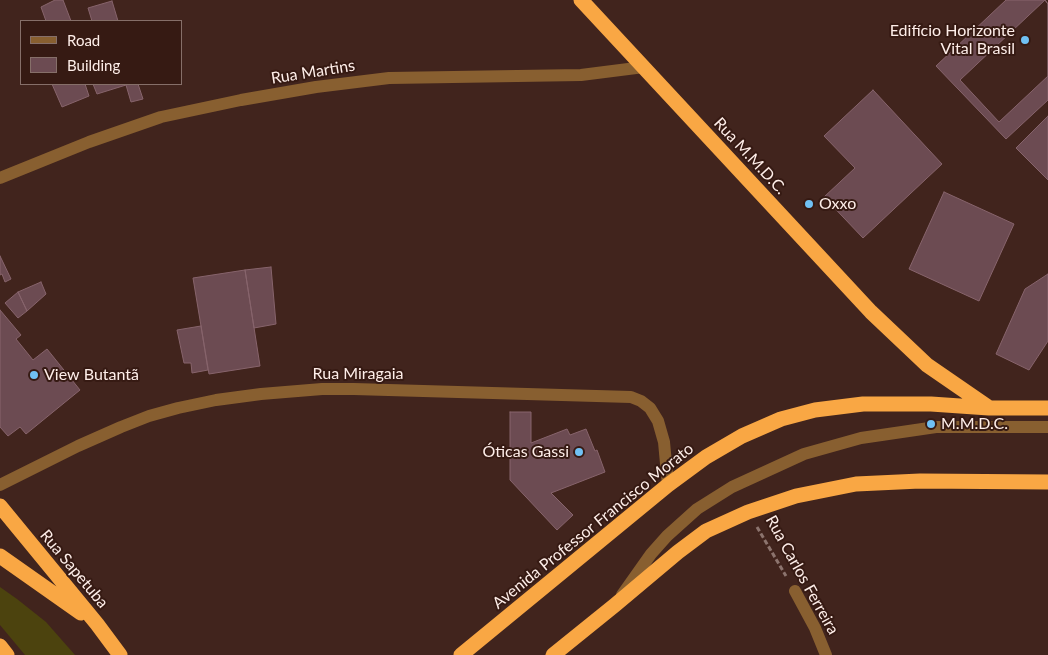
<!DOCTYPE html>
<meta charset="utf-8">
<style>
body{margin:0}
#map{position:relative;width:1048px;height:655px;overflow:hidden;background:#41241d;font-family:Lato,sans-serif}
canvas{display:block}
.legend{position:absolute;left:20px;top:20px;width:162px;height:65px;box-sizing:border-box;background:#361a13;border:1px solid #866f69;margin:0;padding:6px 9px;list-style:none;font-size:15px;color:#feeee9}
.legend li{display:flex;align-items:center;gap:10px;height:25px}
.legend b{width:25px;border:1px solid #866f69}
</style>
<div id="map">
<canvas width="1048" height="655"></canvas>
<ul class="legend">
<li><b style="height:6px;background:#885f30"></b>Road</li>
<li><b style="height:14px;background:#6c4b52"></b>Building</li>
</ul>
</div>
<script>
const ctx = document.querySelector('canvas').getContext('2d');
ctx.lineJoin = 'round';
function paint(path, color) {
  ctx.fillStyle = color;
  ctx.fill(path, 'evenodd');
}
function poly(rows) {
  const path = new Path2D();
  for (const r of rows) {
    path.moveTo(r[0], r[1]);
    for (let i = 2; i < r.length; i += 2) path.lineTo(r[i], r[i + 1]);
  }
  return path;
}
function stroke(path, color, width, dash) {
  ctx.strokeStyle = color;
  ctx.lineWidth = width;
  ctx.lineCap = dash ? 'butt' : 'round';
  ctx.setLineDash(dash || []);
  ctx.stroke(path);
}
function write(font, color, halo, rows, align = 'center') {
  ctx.font = font + ' Lato,sans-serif';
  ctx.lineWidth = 4;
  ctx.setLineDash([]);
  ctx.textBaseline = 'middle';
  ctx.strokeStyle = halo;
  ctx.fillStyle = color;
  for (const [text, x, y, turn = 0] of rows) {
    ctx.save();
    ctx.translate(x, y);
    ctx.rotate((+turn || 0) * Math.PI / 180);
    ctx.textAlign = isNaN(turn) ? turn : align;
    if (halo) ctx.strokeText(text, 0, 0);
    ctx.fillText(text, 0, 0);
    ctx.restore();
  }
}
paint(poly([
 [0,587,17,599,46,622,75,655,25,655,0,625]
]), '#4c430e');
const building = poly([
 [55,0,63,0,71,21,46,21,41,7,55,0],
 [1006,0,1045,0,1048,4,1048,100,1006,139,936,66,1006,0],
 [1045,0,1048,4,1048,76,999,122,960,80,1045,0],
 [112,1,118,21,92,21,88,8,112,1],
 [52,84,85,84,89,96,62,107,52,84],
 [93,84,138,84,143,99,131,102,126,85,97,94,93,84],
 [873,90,942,164,863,238,824,197,855,168,824,136,873,90],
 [1048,116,1048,180,1016,148,1048,116],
 [944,192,1014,224,979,301,909,269,944,192],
 [0,256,11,279,5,282,2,274,0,275,0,256],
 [271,267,276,324,254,328,245,270,271,267],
 [245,270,260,366,209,374,193,278,245,270],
 [1048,274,1048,341,1029,370,996,354,1025,289,1048,274],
 [41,282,46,294,27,311,18,292,41,282],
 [18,292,27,311,18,318,5,303,18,292],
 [0,310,21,335,16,339,33,360,47,349,80,390,26,434,20,427,8,436,0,427,0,310],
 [201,326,208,370,192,373,191,363,184,363,177,330,201,326],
 [510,412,531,412,531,443,567,429,570,435,586,429,595,451,597,450,605,472,551,493,573,515,557,530,510,480,510,412]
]);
paint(building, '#6c4b52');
stroke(building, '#87646c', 1);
stroke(poly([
 [757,527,786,576]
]), '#8c746e', 3, [5, 2.5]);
stroke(poly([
 [0,178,89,142,161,117,241,100,316,87,389,78,581,75,644,67],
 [0,485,78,446,121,427,149,416,178,408,216,400,261,394,322,389,354,389,631,397,641,401,650,408,658,421,664,442,668,485],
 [795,591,815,628,826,655],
 [622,595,651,554,667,536,697,509,732,487,804,454,861,438,936,427,1048,427]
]), '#885f30', 12);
stroke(poly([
 [581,0,871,312,927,365,988,407],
 [0,506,97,624,120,655],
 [0,556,81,613],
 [0,646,7,655],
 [461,655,668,485,706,457,742,436,781,419,815,410,863,404,931,404,989,408,1048,408],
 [553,655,615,605,678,552,706,531,748,512,796,496,856,484,920,481,1048,482]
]), '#f9a744', 15);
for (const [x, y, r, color] of [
 [1025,40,5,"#70c1f4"],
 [809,204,5,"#70c1f4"],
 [34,375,5,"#70c1f4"],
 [931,424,5,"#70c1f4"],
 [579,452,5,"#70c1f4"]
]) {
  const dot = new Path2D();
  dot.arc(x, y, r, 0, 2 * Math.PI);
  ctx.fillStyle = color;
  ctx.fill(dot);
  stroke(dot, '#361a13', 2);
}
write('16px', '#feeee9', '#361a13', [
 ["Edifício Horizonte",1015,31,"right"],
 ["Vital Brasil",1015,49,"right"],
 ["Oxxo",819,204],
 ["View Butantã",44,375],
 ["M.M.D.C.",941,424],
 ["Óticas Gassi",569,452,"right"]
], 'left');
write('16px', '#feeee9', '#361a13', [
 ["Rua Martins",313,72,-9],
 ["Rua M.M.D.C.",750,156,47],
 ["Rua Miragaia",358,374],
 ["Avenida Professor Francisco Morato",593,526,-39],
 ["Rua Sapetuba",74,569,50],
 ["Rua Carlos Ferreira",802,575,61]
]);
</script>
